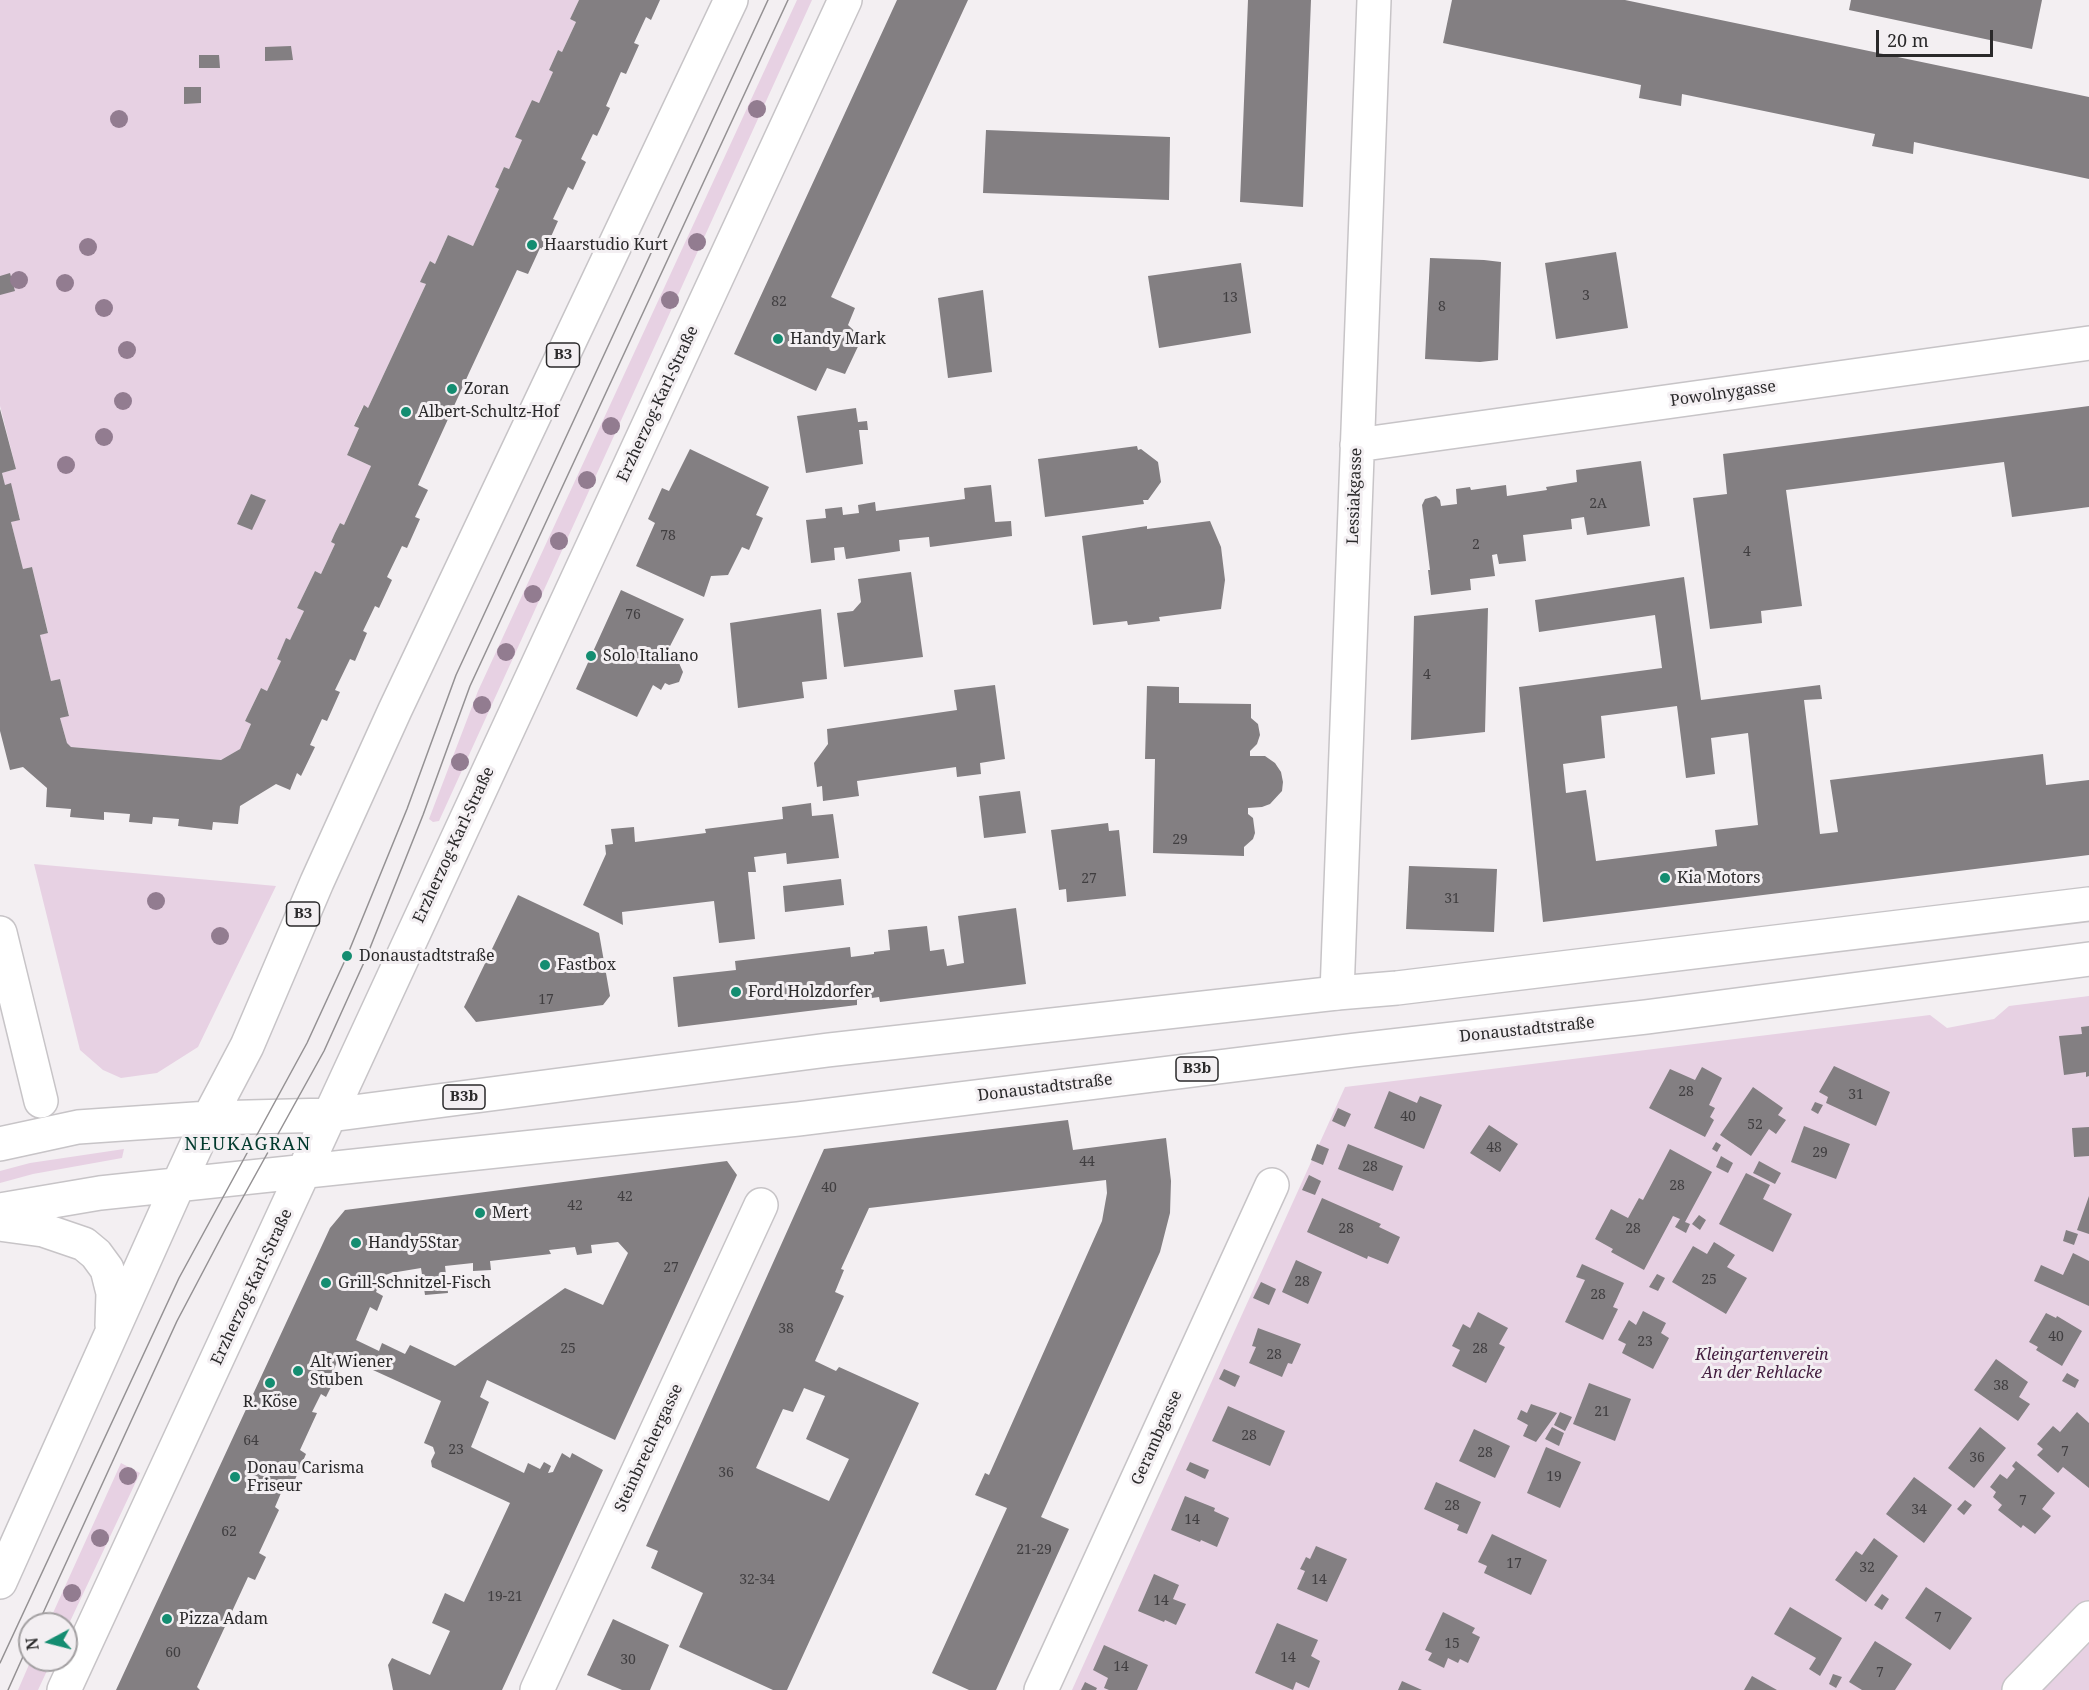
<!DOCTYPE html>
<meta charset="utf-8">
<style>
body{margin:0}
#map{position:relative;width:2089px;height:1690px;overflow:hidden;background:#f3eff2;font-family:"Noto Serif",serif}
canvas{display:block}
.north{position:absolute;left:18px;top:1612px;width:60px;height:60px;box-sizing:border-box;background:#f3eff2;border:2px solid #a3a0a2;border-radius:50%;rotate:263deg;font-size:16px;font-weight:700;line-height:24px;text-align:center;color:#2a292a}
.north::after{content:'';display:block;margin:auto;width:21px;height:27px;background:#148d71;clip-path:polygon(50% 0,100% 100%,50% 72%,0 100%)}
.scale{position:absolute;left:1876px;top:30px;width:117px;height:27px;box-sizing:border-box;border:3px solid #2a292a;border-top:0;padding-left:8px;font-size:18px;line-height:21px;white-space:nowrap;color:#2a292a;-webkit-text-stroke:4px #f3eff2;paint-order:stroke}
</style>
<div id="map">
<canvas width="2089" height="1690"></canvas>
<div class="north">N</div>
<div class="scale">20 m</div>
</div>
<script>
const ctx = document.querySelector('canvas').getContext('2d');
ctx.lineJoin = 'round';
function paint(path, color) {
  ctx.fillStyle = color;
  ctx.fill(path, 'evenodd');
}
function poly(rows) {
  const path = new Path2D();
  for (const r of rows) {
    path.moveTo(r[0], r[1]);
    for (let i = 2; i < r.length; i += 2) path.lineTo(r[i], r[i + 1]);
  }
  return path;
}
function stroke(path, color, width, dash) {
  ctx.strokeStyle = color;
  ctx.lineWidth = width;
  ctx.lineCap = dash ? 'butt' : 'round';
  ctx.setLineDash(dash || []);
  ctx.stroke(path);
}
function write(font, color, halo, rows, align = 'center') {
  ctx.font = font + ' "Noto Serif",serif';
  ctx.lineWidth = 6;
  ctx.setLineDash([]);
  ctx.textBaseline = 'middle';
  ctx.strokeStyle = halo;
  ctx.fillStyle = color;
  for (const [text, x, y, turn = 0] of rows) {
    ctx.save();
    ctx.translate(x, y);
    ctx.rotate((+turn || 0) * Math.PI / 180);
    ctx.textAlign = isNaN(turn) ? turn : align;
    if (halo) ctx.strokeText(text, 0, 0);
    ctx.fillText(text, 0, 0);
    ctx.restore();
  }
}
paint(poly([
 [0,0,579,0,570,19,576,22,562,52,558,50,549,70,553,72,539,103,532,100,516,137,522,140,509,169,504,167,495,187,499,189,473,246,448,235,435,264,430,261,421,282,426,284,368,408,363,406,354,425,359,428,347,455,371,466,344,525,340,523,335,533,331,542,335,544,321,574,315,571,297,608,304,611,290,640,286,639,277,659,281,661,267,691,261,688,245,721,251,724,240,749,221,760,71,747,67,743,60,718,69,715,60,679,51,681,40,635,48,632,32,567,23,569,11,522,20,519,11,484,5,485,2,473,16,469,0,406],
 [797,0,812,0,439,821,433,822,429,819,478,691],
 [34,864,276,886,198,1047,157,1073,121,1078,103,1070,80,1050],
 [2089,996,2089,1690,1072,1690,1345,1087,1930,1015,1947,1028,1994,1019,2009,1006],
 [124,1149,122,1158,33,1174,0,1183,0,1171,30,1163],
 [121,1463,140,1473,66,1630,66,1624,48,1624],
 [31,1660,52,1660,38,1690,18,1690]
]), '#e7d1e3');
paint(poly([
 [579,0,660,0,651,20,646,17,634,43,639,45,626,74,621,72,606,106,610,108,597,136,593,134,581,159,586,162,573,190,568,187,553,219,558,221,545,250,540,248,528,274,517,270,469,373,418,485,428,490,415,517,420,519,407,548,402,546,387,577,392,580,379,608,375,606,363,631,367,633,355,661,350,659,335,690,340,692,327,721,322,719,310,745,315,747,301,776,297,773,290,790,276,784,240,806,238,824,213,822,212,830,178,826,179,819,153,817,152,824,129,822,130,814,104,812,104,820,70,817,71,809,46,807,47,788,23,767,10,770,0,731,0,409,16,469,2,473,5,485,11,483,20,520,11,522,23,569,32,567,48,633,40,635,51,681,60,679,69,716,60,718,67,743,71,747,221,760,240,749,251,724,245,721,261,688,267,691,281,661,277,659,286,638,290,640,304,611,297,608,315,571,321,574,335,544,331,542,335,533,340,523,344,525,371,466,347,455,359,428,354,426,364,405,368,408,426,284,420,282,430,261,435,264,448,235,473,246,499,189,495,187,504,167,509,169,522,140,515,137,532,100,539,103,553,72,549,70,558,50,562,52,576,22,570,19],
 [897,0,968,0,831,297,855,308,848,325,862,338,845,374,827,368,816,391,734,354],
 [1248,0,1311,0,1303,207,1240,202],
 [1452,0,1625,0,2089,97,2089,179,1914,142,1913,154,1872,146,1875,134,1682,94,1681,106,1639,98,1641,85,1443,43],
 [1851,0,2042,0,2032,49,1849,10],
 [291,46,293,60,265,61,265,47],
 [199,55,219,55,220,68,199,68],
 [184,87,201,87,201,103,184,104],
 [986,130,1170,137,1169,200,983,193],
 [1616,252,1628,328,1556,339,1545,263],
 [1430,258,1484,260,1501,262,1498,360,1480,362,1425,359],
 [1241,263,1251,333,1159,348,1148,276],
 [10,273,15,291,0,295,0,276],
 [983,290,992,372,948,378,938,298],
 [2089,406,2089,507,2012,517,2004,462,1786,490,1802,606,1761,611,1762,623,1710,629,1693,498,1727,494,1723,454],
 [856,408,858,422,867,421,868,430,859,430,863,464,806,473,797,416],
 [1137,446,1138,450,1141,449,1158,462,1161,482,1148,500,1143,500,1144,504,1045,517,1038,459],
 [690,449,769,487,756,515,763,518,749,550,742,547,728,575,711,576,704,597,636,566,655,523,648,519,662,488,669,491],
 [1641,461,1650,526,1587,535,1584,517,1571,519,1572,529,1523,535,1526,561,1499,564,1497,554,1492,555,1495,576,1470,579,1471,590,1431,595,1428,570,1430,570,1422,505,1425,499,1436,496,1440,500,1441,506,1457,504,1456,489,1470,487,1471,490,1506,485,1507,496,1547,490,1546,487,1577,482,1576,470],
 [991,485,995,522,1011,521,1012,536,930,547,929,537,899,540,900,551,846,559,844,547,834,548,835,560,811,563,806,520,826,518,825,509,842,507,843,515,859,513,858,505,875,502,876,511,965,499,964,488],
 [251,494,266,500,252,530,237,524],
 [1210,521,1221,547,1225,580,1221,609,1159,617,1160,621,1128,625,1127,621,1093,625,1082,536,1147,526,1147,529],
 [911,572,923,657,844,667,837,613,853,611,861,602,858,579],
 [1684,577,1701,700,1820,685,1822,699,1804,700,1820,834,1838,832,1830,780,2043,754,2046,785,2089,780,2089,855,1543,922,1519,687,1662,668,1655,615,1539,632,1535,600],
 [1677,706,1686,778,1715,774,1711,738,1748,733,1758,825,1715,830,1717,846,1596,861,1586,790,1566,793,1563,764,1605,758,1601,716],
 [621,590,684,619,668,650,679,655,676,661,679,663,683,672,679,682,669,685,665,683,661,690,653,685,637,717,576,689],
 [1488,608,1485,732,1411,740,1414,616],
 [821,609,827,679,802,682,804,698,738,708,730,623],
 [995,685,1005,759,980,763,981,774,957,777,956,767,857,781,859,796,823,801,822,786,817,787,814,763,828,744,827,729,957,710,954,690],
 [1147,686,1179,687,1179,703,1251,704,1251,718,1258,724,1260,735,1257,744,1250,751,1250,756,1265,756,1275,763,1281,772,1283,782,1282,791,1270,804,1262,807,1248,808,1248,814,1253,818,1255,833,1253,839,1244,847,1244,856,1153,853,1155,759,1145,759],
 [1020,791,1026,833,984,838,979,796],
 [811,803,812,816,833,814,839,858,787,864,786,853,754,857,756,872,748,872,755,939,719,943,714,901,622,912,623,925,583,905,606,854,605,845,613,844,611,829,634,827,635,842,706,833,705,829,783,819,782,807],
 [1108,823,1109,831,1119,830,1126,896,1067,902,1066,889,1059,890,1051,830],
 [1409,866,1497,869,1494,932,1406,929],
 [841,879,844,905,785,912,783,886],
 [518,895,599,933,610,996,603,1005,476,1022,464,1007],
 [1016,908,1026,984,880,1002,879,997,857,1000,857,1005,678,1027,673,977,736,970,735,961,850,947,851,957,874,954,874,952,890,950,888,930,927,926,930,951,944,949,947,966,964,963,958,916],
 [2089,1026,2089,1076,2086,1077,2086,1072,2064,1075,2059,1036,2082,1034,2081,1027],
 [1834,1066,1890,1092,1876,1126,1826,1103,1828,1097,1819,1092],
 [1702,1067,1722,1078,1709,1105,1715,1108,1710,1117,1714,1120,1705,1137,1649,1108,1670,1069,1695,1080],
 [1753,1087,1783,1108,1778,1115,1786,1120,1776,1134,1769,1129,1751,1156,1720,1135],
 [1389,1091,1417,1103,1420,1096,1442,1105,1424,1149,1374,1128],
 [1815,1102,1823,1105,1818,1114,1811,1110],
 [1338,1108,1351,1114,1345,1127,1332,1121],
 [1068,1120,1073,1150,1166,1138,1171,1181,1170,1213,1160,1252,1041,1517,1069,1529,996,1690,969,1690,932,1673,1007,1508,975,1495,985,1473,989,1475,1102,1221,1107,1193,1106,1180,869,1208,841,1269,844,1270,835,1292,844,1296,815,1361,836,1371,839,1367,919,1403,787,1690,773,1690,679,1647,703,1593,651,1568,658,1551,646,1546,824,1149],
 [804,1388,825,1396,806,1439,849,1459,829,1501,756,1468,783,1409,793,1412],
 [1489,1125,1518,1144,1500,1172,1470,1153],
 [1804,1126,1850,1144,1836,1179,1791,1162],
 [2089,1127,2089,1156,2074,1157,2072,1128],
 [1716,1142,1721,1145,1717,1152,1712,1149],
 [1317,1144,1329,1149,1323,1165,1311,1160],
 [1348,1144,1403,1166,1393,1191,1338,1169],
 [1670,1149,1712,1172,1685,1222,1690,1224,1686,1233,1675,1227,1680,1219,1673,1216,1644,1270,1611,1252,1613,1249,1595,1239,1611,1209,1628,1218,1639,1198,1643,1200],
 [1721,1156,1733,1163,1728,1173,1716,1167],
 [727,1161,737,1175,615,1440,487,1380,480,1397,489,1402,471,1447,524,1473,528,1463,540,1469,544,1462,551,1466,548,1473,553,1472,562,1453,570,1458,572,1453,603,1470,502,1690,393,1690,388,1665,392,1658,430,1675,450,1631,432,1623,445,1593,464,1602,510,1503,432,1467,431,1461,435,1453,433,1447,424,1443,441,1401,340,1355,334,1369,339,1371,326,1397,321,1394,312,1412,317,1413,300,1450,306,1454,294,1482,287,1479,275,1507,279,1510,259,1553,266,1557,255,1580,248,1577,197,1687,200,1690,116,1690,330,1228,345,1210],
 [618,1242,628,1253,603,1305,565,1288,455,1366,410,1345,405,1354,382,1343,379,1351,356,1340,370,1307,377,1311,383,1296,376,1292,383,1276,391,1273,421,1268,425,1295,448,1293,445,1266,473,1263,473,1271,491,1270,490,1261,551,1254,549,1250,575,1247,577,1255,592,1253,591,1245],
 [1759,1161,1781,1173,1775,1184,1753,1173],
 [1746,1173,1770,1185,1763,1199,1792,1214,1773,1252,1719,1224],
 [1309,1175,1321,1181,1315,1195,1302,1190],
 [2089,1196,2089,1234,2077,1230],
 [1322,1198,1381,1224,1379,1227,1400,1237,1388,1264,1368,1256,1367,1259,1307,1232],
 [1699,1215,1706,1220,1700,1230,1692,1224],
 [2066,1230,2078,1234,2074,1245,2063,1241],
 [1714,1242,1735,1255,1727,1267,1747,1278,1726,1314,1672,1282,1693,1246,1707,1254],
 [2073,1253,2089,1261,2089,1306,2034,1281,2041,1265,2063,1275],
 [1296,1260,1322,1272,1308,1304,1282,1292],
 [1582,1264,1624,1283,1613,1307,1618,1309,1603,1340,1565,1322,1585,1280,1576,1277],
 [1657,1274,1665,1278,1658,1291,1649,1287],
 [1261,1282,1276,1289,1269,1305,1253,1298],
 [1643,1311,1666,1323,1661,1333,1669,1338,1653,1369,1622,1353,1626,1344,1618,1340,1629,1320,1636,1325],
 [1478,1312,1508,1328,1499,1344,1505,1347,1486,1383,1452,1366,1460,1350,1452,1346,1463,1324,1470,1328],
 [2046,1313,2056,1318,2057,1316,2082,1331,2062,1366,2036,1350,2038,1347,2029,1342],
 [1258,1328,1301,1344,1292,1364,1288,1363,1282,1377,1249,1363,1256,1347,1252,1346],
 [1996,1359,2028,1382,2019,1397,2030,1404,2018,1421,1974,1390],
 [1224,1369,1240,1376,1235,1387,1219,1379],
 [2067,1373,2079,1380,2075,1388,2062,1381],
 [1589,1383,1631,1399,1615,1441,1573,1424],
 [1531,1404,1557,1413,1536,1442,1523,1436,1528,1425,1517,1419,1521,1410,1527,1413],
 [1228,1406,1285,1431,1270,1466,1212,1441],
 [1560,1412,1572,1417,1565,1431,1554,1425],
 [2077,1412,2089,1423,2089,1488,2063,1467,2058,1473,2037,1455,2043,1449,2037,1444,2053,1426,2060,1432],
 [1552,1427,1564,1433,1559,1446,1545,1439],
 [1980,1427,2006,1448,1974,1488,1948,1468],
 [1474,1429,1510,1446,1495,1478,1459,1461],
 [1546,1447,1581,1462,1560,1508,1527,1493],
 [2016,1461,2055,1493,2042,1509,2051,1516,2035,1534,2023,1525,2021,1528,1998,1510,2002,1505,1993,1497,1996,1492,1990,1487,2000,1474,2007,1479,2015,1469,2012,1466],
 [1190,1462,1209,1470,1205,1479,1186,1470],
 [1914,1477,1952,1505,1924,1543,1886,1514],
 [1436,1482,1481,1502,1467,1534,1457,1530,1459,1525,1424,1509],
 [1185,1496,1215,1508,1214,1511,1229,1518,1217,1547,1201,1540,1200,1542,1171,1530],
 [1965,1500,1972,1505,1964,1515,1957,1509],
 [1492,1534,1547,1560,1531,1595,1484,1573,1487,1566,1478,1562],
 [1874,1538,1898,1556,1866,1602,1835,1580,1856,1551,1862,1555],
 [1316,1546,1347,1559,1327,1602,1297,1589,1305,1571,1300,1569,1306,1557,1310,1559],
 [1154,1574,1179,1585,1173,1599,1186,1604,1176,1625,1165,1620,1164,1622,1138,1611],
 [1926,1587,1972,1618,1950,1650,1905,1618],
 [1882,1594,1889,1599,1882,1610,1874,1605],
 [1790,1607,1842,1638,1820,1676,1809,1669,1816,1658,1774,1634],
 [1443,1612,1475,1628,1472,1633,1480,1637,1468,1663,1460,1659,1458,1663,1448,1658,1444,1668,1428,1660,1432,1653,1425,1650],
 [613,1619,669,1645,650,1690,622,1690,587,1675],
 [1277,1623,1318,1640,1311,1656,1320,1661,1309,1688,1296,1682,1293,1690,1255,1673],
 [1875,1641,1912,1664,1895,1690,1862,1690,1849,1682],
 [1104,1645,1148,1665,1137,1690,1109,1690,1104,1688,1108,1678,1093,1670],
 [1833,1674,1842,1677,1836,1688,1829,1684],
 [1752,1676,1777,1690,1744,1690],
 [1402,1681,1422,1690,1398,1690],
 [1085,1682,1097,1688,1096,1690,1081,1690]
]), '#837f82');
const minor = poly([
 [1357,445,2089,343],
 [0,933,41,1101],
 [1337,993,1374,0],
 [537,1690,761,1205],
 [1041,1690,1272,1185],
 [2019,1690,2089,1618]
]);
const major = poly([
 [0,1144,78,1127,209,1118,330,1115,828,1050,1337,993,1397,988,2089,904],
 [0,1210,100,1193,798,1119,1355,1050,1646,1017,2089,959],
 [0,1224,43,1230,84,1244,96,1254,107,1269,113,1293,112,1325],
 [0,1582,178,1185,209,1118,247,1046,317,882,395,710,731,0],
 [64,1690,845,0]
]);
stroke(minor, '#c7c4c7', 36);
stroke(major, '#c7c4c7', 36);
stroke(minor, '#fff', 33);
stroke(major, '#fff', 33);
stroke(poly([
 [38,1624,177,1321,226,1228,324,1051,366,958,423,815,470,686,788,0],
 [0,1663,179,1278,307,1043,347,956,407,809,456,675,768,0],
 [8,1690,30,1641]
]), '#949193', 1.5);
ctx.fillStyle = '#927c90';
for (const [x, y] of [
 [757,109],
 [119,119],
 [697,242],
 [88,247],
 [19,280],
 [65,283],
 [670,300],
 [104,308],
 [127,350],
 [123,401],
 [611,426],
 [104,437],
 [66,465],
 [587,480],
 [559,541],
 [533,594],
 [506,652],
 [482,705],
 [460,762],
 [156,901],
 [220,936],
 [128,1476],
 [100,1538],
 [72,1593]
]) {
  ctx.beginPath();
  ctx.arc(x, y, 9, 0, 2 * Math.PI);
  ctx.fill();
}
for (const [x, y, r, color] of [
 [532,245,6,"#148d71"],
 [778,339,6,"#148d71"],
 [452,389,6,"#148d71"],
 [406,412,6,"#148d71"],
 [591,656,6,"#148d71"],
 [1665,878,6,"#148d71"],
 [347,956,6,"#148d71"],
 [545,965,6,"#148d71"],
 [736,992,6,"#148d71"],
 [480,1213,6,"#148d71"],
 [356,1243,6,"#148d71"],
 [326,1283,6,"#148d71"],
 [298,1371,6,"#148d71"],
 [270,1383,6,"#148d71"],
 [235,1477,6,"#148d71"],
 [167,1619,6,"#148d71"]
]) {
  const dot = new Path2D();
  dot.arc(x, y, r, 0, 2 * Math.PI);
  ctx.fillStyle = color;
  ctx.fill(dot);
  stroke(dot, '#f3eff2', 2);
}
write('14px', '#403e40', null, [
 ["3",1586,296],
 ["13",1230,298],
 ["82",779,302],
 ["8",1442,307],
 ["2A",1598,504],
 ["78",668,536],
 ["2",1476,545],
 ["4",1747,552],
 ["76",633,615],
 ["4",1427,675],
 ["29",1180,840],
 ["27",1089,879],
 ["31",1452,899],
 ["17",546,1000],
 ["28",1686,1092],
 ["31",1856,1095],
 ["40",1408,1117],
 ["52",1755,1125],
 ["48",1494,1148],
 ["29",1820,1153],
 ["44",1087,1162],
 ["28",1370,1167],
 ["28",1677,1186],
 ["40",829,1188],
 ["42",625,1197],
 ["42",575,1206],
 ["28",1346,1229],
 ["28",1633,1229],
 ["27",671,1268],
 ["25",1709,1280],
 ["28",1302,1282],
 ["28",1598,1295],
 ["38",786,1329],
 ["40",2056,1337],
 ["23",1645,1342],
 ["25",568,1349],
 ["28",1480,1349],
 ["28",1274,1355],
 ["38",2001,1386],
 ["21",1602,1412],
 ["28",1249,1436],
 ["64",251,1441],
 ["23",456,1450],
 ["7",2065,1452],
 ["28",1485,1453],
 ["36",1977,1458],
 ["36",726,1473],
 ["19",1554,1477],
 ["7",2023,1501],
 ["28",1452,1506],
 ["34",1919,1510],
 ["14",1192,1520],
 ["62",229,1532],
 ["21-29",1034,1550],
 ["17",1514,1564],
 ["32",1867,1568],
 ["32-34",757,1580],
 ["14",1319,1580],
 ["19-21",505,1597],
 ["14",1161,1601],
 ["7",1938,1618],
 ["15",1452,1644],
 ["60",173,1653],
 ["14",1288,1658],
 ["30",628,1660],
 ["14",1121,1667],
 ["7",1880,1673]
]);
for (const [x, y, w] of [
 [563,355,33],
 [303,914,33],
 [1197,1069,42],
 [464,1097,42]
]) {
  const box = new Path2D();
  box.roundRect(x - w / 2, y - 12, w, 24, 4.5);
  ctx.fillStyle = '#f3eff2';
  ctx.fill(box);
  stroke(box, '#2a292a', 1.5);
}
write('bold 15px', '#2a292a', null, [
 ["B3",563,355],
 ["B3",303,914],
 ["B3b",1197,1069],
 ["B3b",464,1097]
]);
write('16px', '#2a292a', '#f3eff2', [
 ["Haarstudio Kurt",544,245],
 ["Handy Mark",790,339],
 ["Zoran",464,389],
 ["Albert-Schultz-Hof",418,412],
 ["Solo Italiano",603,656],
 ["Kia Motors",1677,878],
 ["Donaustadtstraße",359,956],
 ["Fastbox",557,965],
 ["Ford Holzdorfer",748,992],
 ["Mert",492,1213],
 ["Handy5Star",368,1243],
 ["Grill-Schnitzel-Fisch",338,1283],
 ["Alt Wiener",310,1362],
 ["Stuben",310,1380],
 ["R. Köse",270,1402,"center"],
 ["Donau Carisma",247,1468],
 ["Friseur",247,1486],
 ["Pizza Adam",179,1619]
], 'left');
write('16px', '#2a292a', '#f3eff2', [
 ["Powolnygasse",1723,394,-8],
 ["Erzherzog-Karl-Straße",658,404,-65],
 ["Lessiakgasse",1355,496,-88],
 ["Erzherzog-Karl-Straße",454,845,-65],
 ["Donaustadtstraße",1527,1030,-6],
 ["Donaustadtstraße",1045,1088,-7],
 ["Erzherzog-Karl-Straße",252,1287,-65],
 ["Gerambgasse",1157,1438,-66],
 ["Steinbrechergasse",649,1448,-65]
]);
write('italic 16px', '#431d3f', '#f3eff2', [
 ["Kleingartenverein",1762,1355],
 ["An der Rehlacke",1762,1373]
]);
ctx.letterSpacing = '1.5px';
write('18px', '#023a2d', '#f3eff2', [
 ["NEUKAGRAN",248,1145]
]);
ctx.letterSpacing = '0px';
</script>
